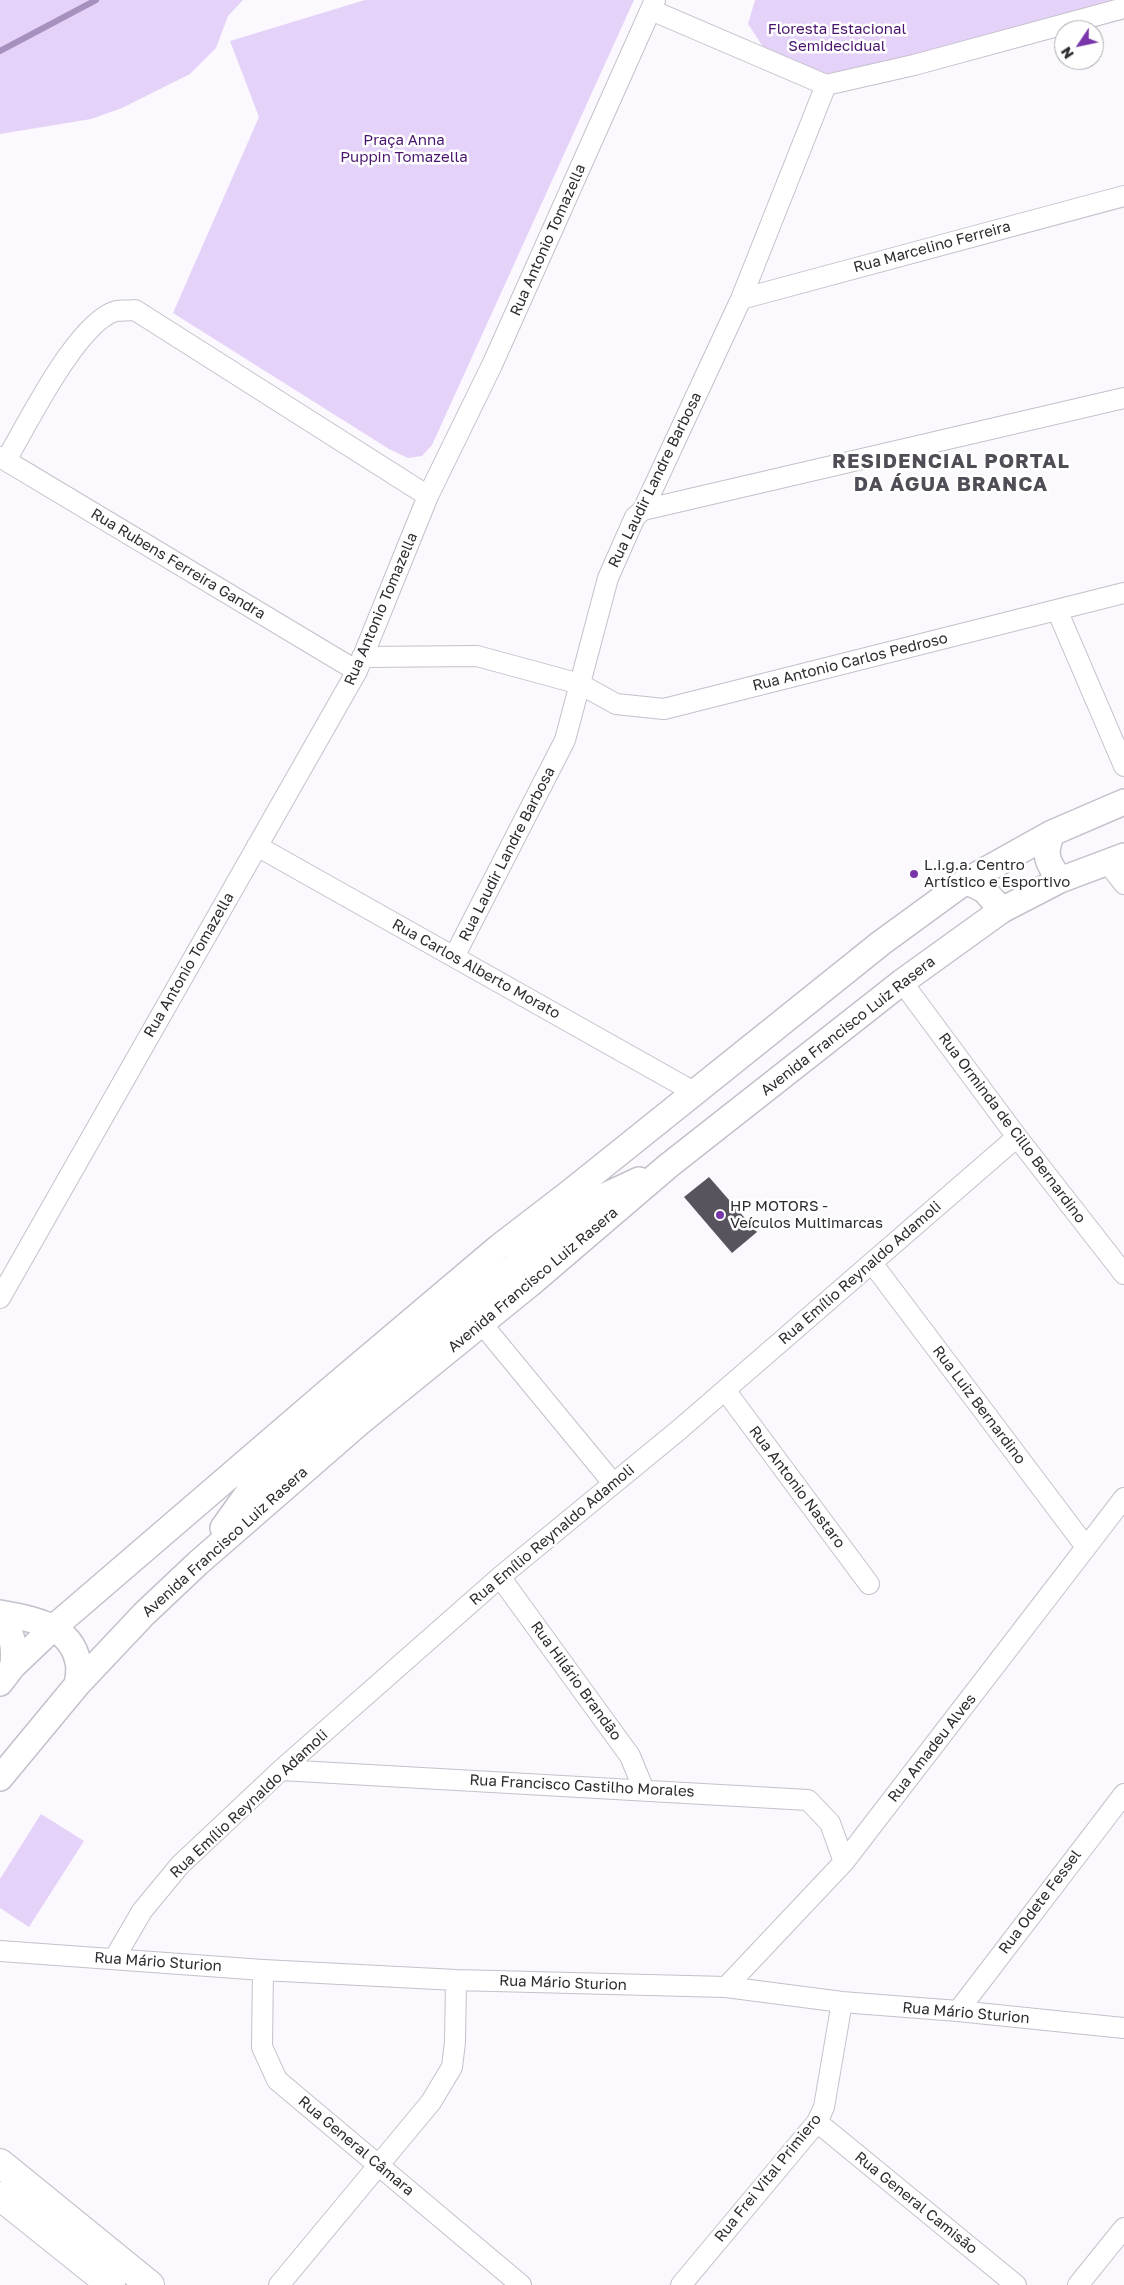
<!DOCTYPE html>
<html>
<head>
<meta charset="utf-8">
<style>
	body { margin:0 }
	#map { position:relative; width:1124px; height:2285px; overflow:hidden; background:#fbf8fe; font-family:"Golos Text",sans-serif }
	canvas { display:block }
	.north { position:absolute; left:1054px; top:20px; width:50px; height:50px; box-sizing:border-box; background:#fff; border:1px solid #ababac; border-radius:50%; rotate:236deg; font-size:14px; font-weight:700; line-height:20px; text-align:center; color:#2e2c30 }
	.north::after { content:''; display:block; margin:auto; width:18px; height:22px; background:#7936aa; clip-path:polygon(50% 0,100% 100%,50% 72%,0 100%) }
</style>
</head>
<body>
<div id="map">
<canvas width="1124" height="2285"></canvas>
<div class="north">N</div>
</div>
<script>
const ctx = document.querySelector('canvas').getContext('2d');
ctx.lineJoin = 'round';
function fillPath(path, color) {
  ctx.fillStyle = color;
  ctx.fill(path, 'evenodd');
}
function strokePath(path, color, width, dash) {
  ctx.strokeStyle = color;
  ctx.lineWidth = width;
  ctx.lineCap = dash ? 'butt' : 'round';
  ctx.setLineDash(dash || []);
  ctx.stroke(path);
}
function write(font, color, halo, rows, align = 'center') {
  ctx.font = font + ' "Golos Text",sans-serif';
  ctx.lineWidth = 5;
  ctx.setLineDash([]);
  ctx.textBaseline = 'middle';
  ctx.strokeStyle = halo;
  ctx.fillStyle = color;
  for (const [text, x, y, turn = 0] of rows) {
    ctx.save();
    ctx.translate(x, y);
    ctx.rotate((+turn || 0) * Math.PI / 180);
    ctx.textAlign = isNaN(turn) ? turn : align;
    if (halo) ctx.strokeText(text, 0, 0);
    ctx.fillText(text, 0, 0);
    ctx.restore();
  }
}
const green = new Path2D(`
	M 0,0 L 243,0 L 228,16 L 216,48 L 190,74 L 122,108 L 91,119 L 0,134 Z
	M 365,0 L 634,0 L 432,445 L 422,456 L 408,458 L 389,449 L 173,313 L 259,117 L 230,41 Z
	M 755,0 L 1124,0 L 1124,11 L 820,77 L 765,50 L 748,24 Z
	M 41,1814 L 84,1841 L 29,1927 L 0,1908 L 0,1879 Z`);
const stream = new Path2D(`
	M 0,51 L 96,0`);
const building = new Path2D(`
	M 709,1177 L 757,1232 L 732,1253 L 684,1197 Z`);
const minor = new Path2D(`
	M 651,10 L 826,85 L 914,65 L 1124,8
	M 741,299 L 1124,196
	M 0,457 L 357,671
	M 6,460 C 27,425 77,322 116,311 C 121,310 129,311 135,310 L 428,496
	M 643,510 L 1124,398
	M 1057,610 L 1124,766
	M 362,657 L 477,656 L 580,684 L 616,704 L 664,709 L 1124,593
	M 257,846 L 694,1092
	M 1107,862 L 1124,884
	M 454,957 L 565,740 L 608,578 L 635,517 L 643,510 L 741,299 L 826,85
	M 902,982 L 1017,1137 L 1124,1274
	M 872,1263 L 1086,1547
	M 0,1298 L 357,671 L 428,496 L 492,365 L 655,0
	M 482,1324 L 613,1483
	M 725,1390 L 869,1584
	M 500,1577 L 630,1756 L 644,1790
	M 281,1770 L 808,1800 L 830,1823 L 844,1862
	M 0,1951 L 263,1970 L 456,1980 L 726,1987 L 842,2002 L 958,2011 L 1124,2028
	M 114,1959 L 142,1911 L 180,1865 L 281,1770 L 500,1577 L 680,1429 L 1017,1137
	M 263,1970 L 262,2047 L 277,2080 L 521,2285
	M 726,1987 L 844,1862 L 1124,1498
	M 958,2011 L 1124,1794
	M 817,2122 L 1016,2285
	M 279,2285 L 431,2102 L 452,2067 L 455,2042 L 456,1980
	M 681,2285 L 817,2122 L 824,2107 L 842,2002
	M 1078,2285 L 1124,2228`);
const tertiary = new Path2D(`
	M 1052,833 C 1043,856 1047,861 1060,880
	M 966,881 L 984,890 L 1002,910
	M 223,1528 L 248,1493 L 345,1406 L 596,1200 L 639,1180
	M 0,1613 C 31,1618 71,1625 78,1662 C 80,1669 78,1678 77,1685
	M 0,1614 C 12,1633 15,1643 13,1666
	M 0,1683 L 13,1666 L 53,1628 L 331,1389 L 499,1247 L 568,1194 L 881,943 L 966,881 L 1052,833 L 1124,802
	M 0,1778 L 77,1685 L 144,1614 L 198,1563 L 359,1423 L 530,1284 L 668,1166 L 902,982 L 1002,910 L 1060,880 L 1124,856`);
const secondary = new Path2D(`
	M 0,2163 L 150,2285
	M 0,2196 L 111,2285`);
const markers = [
	[914,874,5,"#7936aa"],
	[720,1215,5,"#7936aa"]
];
const parkNames = [
	["Floresta Estacional",837,29],
	["Semidecidual",837,46],
	["Praça Anna",404,140],
	["Puppin Tomazella",404,157]
];
const streetNames = [
	["Rua Antonio Tomazella",548,240,-66],
	["Rua Marcelino Ferreira",932,247,-15],
	["Rua Laudir Landre Barbosa",655,480,-64],
	["Rua Rubens Ferreira Gandra",178,564,31],
	["Rua Antonio Tomazella",381,609,-67],
	["Rua Antonio Carlos Pedroso",850,662,-14],
	["Rua Laudir Landre Barbosa",507,854,-63],
	["Rua Antonio Tomazella",189,965,-60],
	["Rua Carlos Alberto Morato",476,969,29],
	["Avenida Francisco Luiz Rasera",848,1026,-38],
	["Rua Orminda de Cillo Bernardino",1012,1128,53],
	["Rua Emílio Reynaldo Adamoli",860,1273,-41],
	["Avenida Francisco Luiz Rasera",533,1280,-40],
	["Rua Luiz Bernardino",979,1405,53],
	["Rua Antonio Nastaro",797,1487,53],
	["Rua Emílio Reynaldo Adamoli",552,1535,-40],
	["Avenida Francisco Luiz Rasera",225,1542,-42],
	["Rua Hilário Brandão",576,1681,54],
	["Rua Amadeu Alves",932,1748,-52],
	["Rua Francisco Castilho Morales",582,1786,3],
	["Rua Emílio Reynaldo Adamoli",249,1804,-43],
	["Rua Odete Fessel",1040,1902,-53],
	["Rua Mário Sturion",158,1962,4],
	["Rua Mário Sturion",563,1983,2],
	["Rua Mário Sturion",966,2013,5],
	["Rua General Câmara",356,2146,40],
	["Rua Frei Vital Primiero",768,2178,-51],
	["Rua General Camisão",916,2203,39]
];
const poiNames = [
	["L.i.g.a. Centro",924,865],
	["Artístico e Esportivo",924,882],
	["HP MOTORS -",730,1206],
	["Veículos Multimarcas",730,1223]
];
const districtNames = [
	["RESIDENCIAL PORTAL",951,462],
	["DA ÁGUA BRANCA",951,485]
];
fillPath(green, '#e5d2f9');
strokePath(stream, '#a690bd', 6);
fillPath(building, '#58535d');
strokePath(minor, '#c5c0cb', 22);
strokePath(tertiary, '#c5c0cb', 28);
strokePath(secondary, '#c5c0cb', 30);
strokePath(minor, '#fff', 20);
strokePath(tertiary, '#fff', 25);
strokePath(secondary, '#fff', 28);
for (const [x, y, r, color] of markers) {
  const dot = new Path2D();
  dot.arc(x, y, r, 0, 2 * Math.PI);
  ctx.fillStyle = color;
  ctx.fill(dot);
  strokePath(dot, '#fff', 2);
}
write('15px', '#4a156e', '#fff', parkNames);
write('15px', '#2e2c30', '#fff', streetNames);
write('15px', '#2e2c30', '#fff', poiNames, 'left');
ctx.letterSpacing = '1px';
write('bold 20px', '#514d56', '#fff', districtNames);
ctx.letterSpacing = '0px';
</script>
</body>
</html>
